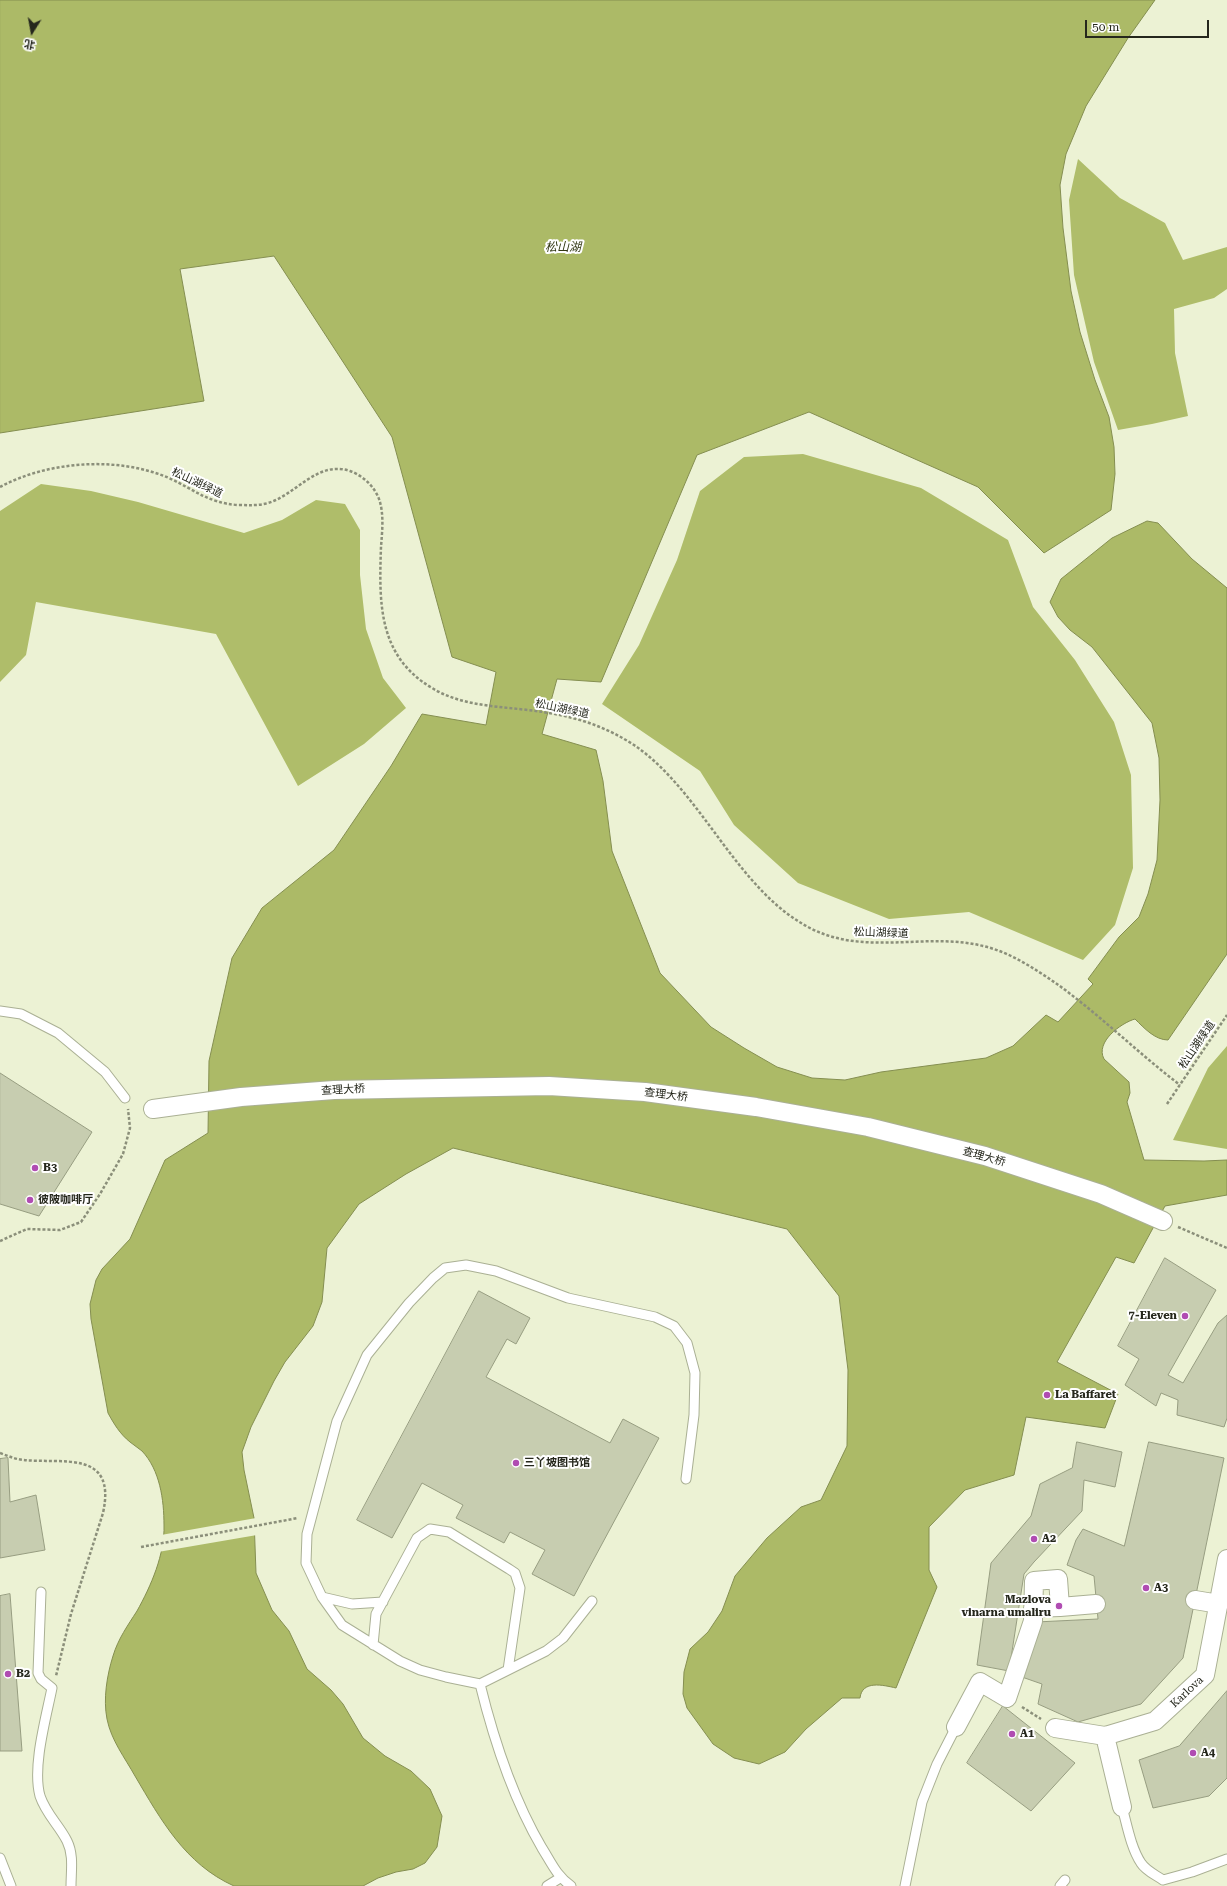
<!DOCTYPE html>
<html>
<head>
<meta charset="utf-8">
<style>
	body { margin:0 }
	#map { position:relative; width:1227px; height:1886px; overflow:hidden; background:#ecf2d4; font-family:"Roboto Serif","Noto Sans SC",serif }
	canvas { display:block }
	.north { position:absolute; left:12px; top:12px; width:40px; height:40px; -webkit-text-stroke:3px #fff; paint-order:stroke; rotate:191deg; font-size:11px; font-weight:700; line-height:16px; text-align:center; color:#25271c }
	.north::after { content:''; display:block; margin:auto; width:14px; height:18px; background:#25271c; clip-path:polygon(50% 0,100% 100%,50% 72%,0 100%) }
	.scale { position:absolute; left:1085px; top:20px; width:124px; height:18px; box-sizing:border-box; border:2px solid #25271c; border-top:0; padding-left:5px; font-size:12px; line-height:14px; white-space:nowrap; color:#25271c; -webkit-text-stroke:3px #fff; paint-order:stroke }
</style>
</head>
<body>
<div id="map">
<canvas width="1227" height="1886"></canvas>
<div class="north">北</div>
<div class="scale">50 m</div>
</div>
<script>
const ctx = document.querySelector('canvas').getContext('2d');
ctx.lineJoin = 'round';
function fillPath(path, color) {
  ctx.fillStyle = color;
  ctx.fill(path, 'evenodd');
}
function strokePath(path, color, width, dash) {
  ctx.strokeStyle = color;
  ctx.lineWidth = width;
  ctx.lineCap = dash ? 'butt' : 'round';
  ctx.setLineDash(dash || []);
  ctx.stroke(path);
}
function write(font, color, halo, rows, align = 'center') {
  ctx.font = font + ' "Roboto Serif","Noto Sans SC",serif';
  ctx.lineWidth = 4;
  ctx.setLineDash([]);
  ctx.textBaseline = 'middle';
  ctx.strokeStyle = halo;
  ctx.fillStyle = color;
  for (const [text, x, y, turn = 0] of rows) {
    ctx.save();
    ctx.translate(x, y);
    ctx.rotate((+turn || 0) * Math.PI / 180);
    ctx.textAlign = isNaN(turn) ? turn : align;
    if (halo) ctx.strokeText(text, 0, 0);
    ctx.fillText(text, 0, 0);
    ctx.restore();
  }
}
const forest = new Path2D(`
	M 1078,159 L 1120,198 L 1165,223 L 1183,260 L 1227,247 L 1227,289 L 1214,298 L 1174,309 L 1175,353 L 1188,416 L 1152,424 L 1118,430 L 1094,362 L 1074,275 L 1069,200 Z
	M 803,454 L 921,488 L 1008,540 L 1033,607 L 1075,660 L 1114,722 L 1131,775 L 1133,868 L 1115,925 L 1083,960 L 969,912 L 889,919 L 798,883 L 734,825 L 700,771 L 602,704 L 639,645 L 677,560 L 700,491 L 744,457 Z
	M 41,484 L 91,491 L 138,502 L 244,533 L 282,520 L 316,500 L 345,504 L 360,530 L 360,575 L 366,629 L 383,678 L 406,708 L 364,744 L 298,786 L 216,634 L 36,602 L 26,655 L 0,682 L 0,511 Z
	M 1227,1046 L 1227,1149 L 1173,1140 L 1208,1068 Z`);
const water = new Path2D(`
	M 0,0 L 1155,0 L 1128,38 L 1086,106 L 1066,154 L 1060,185 L 1063,228 L 1071,291 L 1080,332 L 1095,380 L 1109,417 L 1114,447 L 1115,474 L 1111,510 L 1044,553 L 978,487 L 809,412 L 697,455 L 601,682 L 557,679 L 542,734 L 596,750 L 603,781 L 612,851 L 660,973 L 711,1027 L 744,1048 L 777,1067 L 812,1078 L 845,1080 L 881,1072 L 986,1058 L 1013,1046 L 1046,1015 L 1058,1022 L 1093,984 L 1088,979 L 1119,937 L 1139,917 L 1148,894 L 1157,860 L 1160,800 L 1159,758 L 1152,723 L 1092,647 L 1070,630 L 1058,617 L 1050,602 L 1061,579 L 1112,538 L 1147,521 L 1158,523 L 1192,559 L 1227,588 L 1227,954 L 1168,1040 C 1155,1040 1144,1028 1135,1019 C 1121,1023 1095,1042 1104,1059 L 1129,1082 L 1130,1093 L 1127,1102 L 1144,1160 L 1204,1161 L 1227,1160 L 1227,1195 L 1165,1206 L 1134,1263 L 1116,1257 L 1057,1362 L 1118,1394 L 1105,1428 L 1026,1417 L 1014,1475 L 965,1490 L 929,1527 L 929,1570 L 937,1587 L 896,1688 C 883,1685 862,1680 860,1698 L 842,1698 L 806,1729 L 785,1752 L 759,1764 L 734,1758 L 713,1744 L 687,1708 L 683,1694 L 684,1672 L 690,1649 L 708,1632 L 722,1611 L 735,1576 L 767,1538 L 801,1507 L 821,1500 L 847,1446 L 848,1370 L 839,1296 L 787,1229 L 453,1148 L 406,1174 L 359,1204 L 327,1248 L 322,1302 L 313,1326 L 285,1362 L 274,1381 L 251,1427 L 242,1452 L 244,1470 L 254,1518 L 256,1573 L 272,1610 L 289,1631 L 307,1669 L 331,1690 L 343,1704 L 363,1738 L 385,1756 L 411,1771 L 430,1789 L 442,1816 L 437,1847 L 425,1863 L 413,1869 L 396,1872 L 378,1878 L 363,1886 L 234,1886 C 185,1864 161,1820 135,1776 C 125,1758 111,1740 107,1719 C 103,1699 107,1675 113,1656 C 118,1639 128,1625 137,1611 C 151,1586 165,1554 164,1525 C 164,1500 160,1470 142,1451 C 138,1448 134,1445 130,1442 C 120,1434 114,1424 108,1413 L 91,1319 L 90,1304 L 96,1280 L 102,1269 L 130,1239 L 165,1160 L 208,1133 L 209,1061 L 232,958 L 262,908 L 334,850 L 391,766 L 422,714 L 486,725 L 496,672 L 452,657 L 392,437 L 274,256 L 180,269 L 204,401 L 0,433 Z`);
const pier = new Path2D(`
	M 256,1518 L 257,1535 L 158,1552 L 161,1535 Z`);
const building = new Path2D(`
	M 0,1073 L 92,1132 L 39,1216 L 0,1204 Z
	M 1165,1258 L 1216,1290 L 1168,1375 L 1183,1383 L 1218,1323 L 1227,1315 L 1227,1418 L 1224,1427 L 1177,1415 L 1178,1400 L 1161,1393 L 1156,1406 L 1125,1385 L 1139,1359 L 1118,1346 Z
	M 479,1291 L 530,1318 L 516,1344 L 507,1339 L 486,1377 L 610,1443 L 623,1419 L 659,1438 L 574,1596 L 532,1574 L 545,1550 L 510,1532 L 504,1543 L 456,1518 L 463,1505 L 422,1483 L 392,1538 L 357,1520 Z
	M 1077,1442 L 1122,1452 L 1115,1487 L 1084,1480 L 1082,1511 L 1034,1562 L 1024,1574 L 1009,1671 L 977,1665 L 991,1563 L 1031,1516 L 1040,1484 L 1072,1468 Z
	M 1149,1442 L 1224,1458 L 1183,1658 L 1141,1704 L 1078,1722 L 1038,1704 L 1042,1684 L 1019,1676 L 1036,1622 L 1098,1619 L 1094,1576 L 1067,1565 L 1076,1540 L 1083,1529 L 1124,1546 Z
	M 8,1458 L 10,1502 L 36,1495 L 45,1550 L 0,1558 L 0,1459 Z
	M 10,1594 L 22,1751 L 0,1751 L 0,1596 Z
	M 1227,1691 L 1227,1778 L 1209,1796 L 1153,1808 L 1139,1760 L 1179,1746 Z
	M 1003,1706 L 1075,1763 L 1031,1811 L 967,1763 Z`);
const path = new Path2D(`
	M 0,487 C 48,461 118,456 169,478 C 195,490 208,503 238,505 C 249,505 258,506 268,503 C 296,495 317,460 350,471 C 364,476 376,488 380,502 C 384,517 382,533 381,547 C 379,603 378,656 432,688 C 466,709 511,706 549,713 C 580,718 608,728 634,745 C 703,792 737,892 812,929 C 866,956 927,932 983,946 C 1010,952 1035,969 1057,984 C 1100,1015 1138,1053 1180,1085
	M 1167,1104 L 1227,1015
	M 1178,1227 L 1227,1248
	M 0,1241 L 27,1229 L 60,1230 L 81,1222 L 100,1194 L 123,1154 L 130,1128 L 128,1109
	M 0,1453 C 8,1456 15,1459 23,1460 C 62,1464 117,1449 103,1513 L 71,1614 L 56,1676
	M 141,1547 L 298,1518
	M 1022,1707 L 1041,1719`);
const lane = new Path2D(`
	M 0,1011 L 21,1014 L 58,1033 L 105,1072 L 125,1098
	M 41,1592 L 38,1673 L 41,1679 L 52,1688 C 46,1718 32,1767 40,1796 C 46,1814 59,1825 67,1841 C 74,1855 71,1871 71,1886
	M 322,1597 L 352,1604 L 383,1602
	M 373,1645 L 376,1614 L 417,1538 L 430,1529 L 449,1532 L 509,1569 L 515,1573 L 520,1588 L 508,1670
	M 480,1684 L 446,1677 L 420,1670 L 400,1661 L 342,1625 L 322,1597 L 306,1563 L 307,1534 L 337,1421 L 367,1355 L 409,1303 L 433,1278 L 445,1268 L 466,1265 L 496,1271 L 568,1298 L 655,1317 L 674,1326 L 687,1343 L 695,1373 L 694,1415 L 686,1479
	M 1122,1807 C 1127,1825 1131,1848 1141,1863 C 1146,1871 1156,1875 1163,1880 L 1192,1872 L 1227,1859
	M 0,1858 L 11,1886
	M 547,1886 L 560,1878
	M 571,1886 C 556,1875 552,1864 542,1848 C 512,1797 494,1741 480,1684 L 546,1651 L 563,1638 L 592,1601
	M 905,1886 L 922,1802 L 937,1764 L 956,1727
	M 1060,1886 L 1065,1880`);
const street = new Path2D(`
	M 153,1109 L 241,1097 L 334,1090 L 549,1086 L 645,1092 L 756,1107 L 868,1127 L 985,1156 L 1101,1194 L 1163,1221
	M 1195,1600 L 1219,1604
	M 1060,1607 L 1096,1604
	M 956,1727 L 980,1682 L 1007,1698 L 1033,1621 L 1034,1581 L 1058,1579 L 1060,1607 L 1033,1608
	M 1055,1728 L 1105,1736 L 1155,1721 L 1205,1675 L 1227,1559
	M 1105,1736 L 1122,1807`);
const markers = [
	[35,1168,4,"#b04cb2"],
	[30,1200,4,"#b04cb2"],
	[1185,1316,4,"#b04cb2"],
	[1047,1395,4,"#b04cb2"],
	[516,1463,4,"#b04cb2"],
	[1034,1539,4,"#b04cb2"],
	[1146,1588,4,"#b04cb2"],
	[1059,1606,4,"#b04cb2"],
	[8,1674,4,"#b04cb2"],
	[1012,1734,4,"#b04cb2"],
	[1193,1753,4,"#b04cb2"]
];
const streetNames = [
	["松山湖绿道",197,483,25],
	["松山湖绿道",562,709,12],
	["松山湖绿道",881,933,2],
	["松山湖绿道",1197,1045,-56],
	["查理大桥",343,1090,-3],
	["查理大桥",666,1095,7],
	["查理大桥",984,1157,16],
	["Karlova",1187,1692,-43]
];
const poiNames = [
	["B3",43,1168],
	["彼陂咖啡厅",38,1200],
	["7-Eleven",1177,1316,"right"],
	["La Baffaret",1055,1395],
	["三丫坡图书馆",524,1463],
	["A2",1042,1539],
	["A3",1154,1588],
	["Mazlova",1051,1600,"right"],
	["vinarna umaliru",1051,1613,"right"],
	["B2",16,1674],
	["A1",1020,1734],
	["A4",1201,1753]
];
const waterNames = [
	["松山湖",563,247]
];
fillPath(forest, '#afbd6a');
fillPath(water, '#acba67');
strokePath(water, '#848e50', 1);
fillPath(pier, '#ecf2d4');
fillPath(building, '#c7cdb0');
strokePath(building, '#979d81', 1);
strokePath(lane, '#aab094', 11);
strokePath(street, '#aab094', 20);
strokePath(path, '#8b8f7a', 2.5, [3, 2]);
strokePath(lane, '#fff', 9);
strokePath(street, '#fff', 18);
for (const [x, y, r, color] of markers) {
  const dot = new Path2D();
  dot.arc(x, y, r, 0, 2 * Math.PI);
  ctx.fillStyle = color;
  ctx.fill(dot);
  strokePath(dot, '#fff', 1.5);
}
write('11px', '#25271c', '#fff', streetNames);
write('bold 11px', '#25271c', '#fff', poiNames, 'left');
write('italic 12px', '#313713', '#fff', waterNames);
</script>
</body>
</html>
